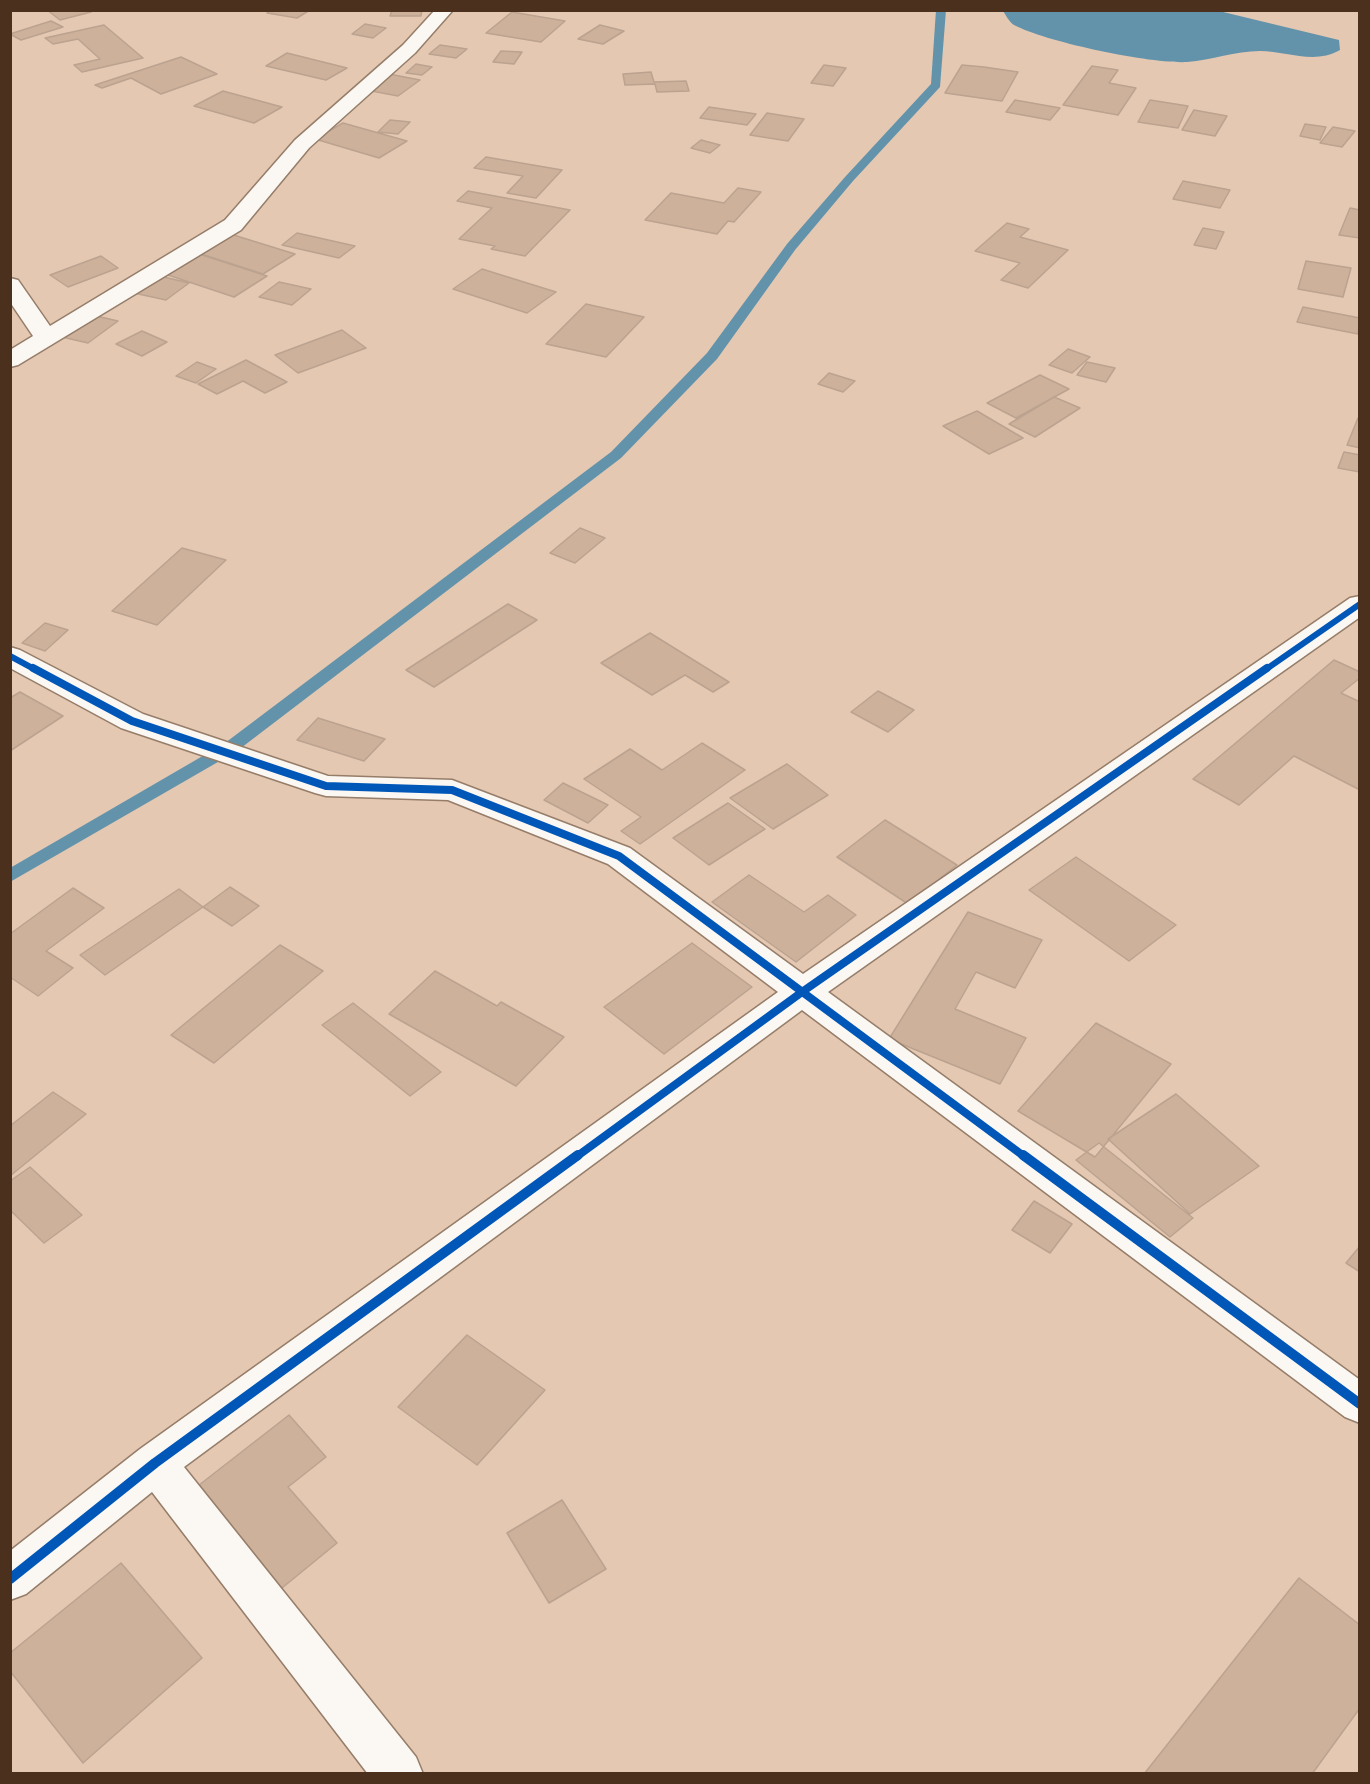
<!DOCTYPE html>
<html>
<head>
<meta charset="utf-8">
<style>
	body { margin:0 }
	#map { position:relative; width:1370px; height:1784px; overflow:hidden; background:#e4c8b2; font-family:"Space Grotesk",sans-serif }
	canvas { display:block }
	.frame { position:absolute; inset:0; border:12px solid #4b311d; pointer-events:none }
</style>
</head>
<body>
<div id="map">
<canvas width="1370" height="1784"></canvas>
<div class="frame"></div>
</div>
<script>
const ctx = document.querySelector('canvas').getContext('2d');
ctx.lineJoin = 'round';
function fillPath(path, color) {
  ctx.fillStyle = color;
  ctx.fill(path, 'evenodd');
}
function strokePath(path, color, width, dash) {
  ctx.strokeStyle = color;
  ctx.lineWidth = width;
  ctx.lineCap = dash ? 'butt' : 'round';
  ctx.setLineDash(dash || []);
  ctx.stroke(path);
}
const water = new Path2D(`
	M 1003,11 L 1219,11 L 1339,40 L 1340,50 C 1314,65 1287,51 1260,51 C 1235,51 1212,60 1187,62 C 1151,64 1046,42 1014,25 C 1009,22 1006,15 1003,11 Z`);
const stream = new Path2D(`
	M 936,10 L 946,10 L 940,87 L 853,181 L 795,250 L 717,359 L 621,458 L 237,751 L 10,882 L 10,868 L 225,743 L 611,452 L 707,353 L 787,244 L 845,177 L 931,84 Z`);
const building = new Path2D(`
	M 47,10 L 88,10 L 91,12 L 60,20 Z
	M 271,10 L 310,10 L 297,18 L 267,13 Z
	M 392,10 L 422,10 L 421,16 L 390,16 Z
	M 512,12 L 565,21 L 541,42 L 486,33 Z
	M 51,21 L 63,27 L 21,40 L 10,34 Z
	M 365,24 L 386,28 L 373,38 L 352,34 Z
	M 104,25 L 143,58 L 82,72 L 74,65 L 100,59 L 78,39 L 53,44 L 45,38 Z
	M 600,25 L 624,31 L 603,44 L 578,39 Z
	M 440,45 L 467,49 L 456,58 L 429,54 Z
	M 501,51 L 522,52 L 514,64 L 493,62 Z
	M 287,53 L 347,68 L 326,80 L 266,66 Z
	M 181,57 L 217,74 L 161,94 L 131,78 L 102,88 L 95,85 Z
	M 416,64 L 432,67 L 422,75 L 406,73 Z
	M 824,65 L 846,68 L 833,86 L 811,83 Z
	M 962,65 L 984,67 L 1018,72 L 1002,101 L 945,93 Z
	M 1092,66 L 1118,70 L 1109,83 L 1136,88 L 1118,115 L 1063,105 Z
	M 651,72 L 654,82 L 686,81 L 689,91 L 657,92 L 655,84 L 625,85 L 623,74 Z
	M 384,73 L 420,80 L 398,96 L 361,89 Z
	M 223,91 L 282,107 L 254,123 L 194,106 Z
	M 1015,100 L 1060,108 L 1050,120 L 1006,112 Z
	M 1150,100 L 1188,106 L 1178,128 L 1138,122 Z
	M 709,107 L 756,114 L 747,125 L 700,118 Z
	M 1194,110 L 1227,116 L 1215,136 L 1182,130 Z
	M 767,113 L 804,119 L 788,141 L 750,135 Z
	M 390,120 L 410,122 L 398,134 L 378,132 Z
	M 343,123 L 407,141 L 379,158 L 315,139 Z
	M 1305,124 L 1326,127 L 1320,140 L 1300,136 Z
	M 1333,127 L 1355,131 L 1342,147 L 1320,143 Z
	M 701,140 L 720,145 L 710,153 L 691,148 Z
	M 486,157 L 562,170 L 536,198 L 507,193 L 523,176 L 474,168 Z
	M 1183,181 L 1230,190 L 1220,208 L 1173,199 Z
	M 738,188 L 761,192 L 734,222 L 728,221 L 717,234 L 645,220 L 671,193 L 724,203 Z
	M 468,191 L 570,210 L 525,256 L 491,249 L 495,246 L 459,239 L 492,208 L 457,201 Z
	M 1350,208 L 1360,210 L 1360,238 L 1339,235 Z
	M 1007,223 L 1029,229 L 1020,237 L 1068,250 L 1028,288 L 1001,280 L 1020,263 L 975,251 Z
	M 1203,228 L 1224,232 L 1216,249 L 1194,245 Z
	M 227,233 L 295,254 L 263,274 L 195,252 Z
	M 297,233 L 355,246 L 339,258 L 282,245 Z
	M 199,254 L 267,276 L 234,297 L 165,274 Z
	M 101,256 L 118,268 L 68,287 L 50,275 Z
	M 1306,261 L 1351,268 L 1343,297 L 1298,289 Z
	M 482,269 L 556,292 L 527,313 L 453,289 Z
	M 143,272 L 189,283 L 166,300 L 120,290 Z
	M 279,282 L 311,289 L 292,305 L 259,297 Z
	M 586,304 L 644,317 L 606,357 L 546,344 Z
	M 1303,307 L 1360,318 L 1358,334 L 1297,322 Z
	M 79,312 L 118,321 L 88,343 L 49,334 Z
	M 342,330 L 366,348 L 298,373 L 275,355 Z
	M 142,331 L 167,342 L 142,356 L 116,344 Z
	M 1068,349 L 1090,357 L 1072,373 L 1049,365 Z
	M 246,360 L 287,382 L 265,393 L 243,381 L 217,394 L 198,384 Z
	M 197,362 L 216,369 L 196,383 L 176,376 Z
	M 1087,362 L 1115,368 L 1106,382 L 1077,375 Z
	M 829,373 L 855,381 L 843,392 L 818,384 Z
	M 1040,375 L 1069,389 L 1016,418 L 987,403 Z
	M 1054,397 L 1080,408 L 1035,437 L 1009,424 Z
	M 977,411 L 1023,438 L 989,454 L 943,426 Z
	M 1358,418 L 1360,418 L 1360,448 L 1347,445 Z
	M 1344,452 L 1360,455 L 1360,472 L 1338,468 Z
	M 580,528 L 605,538 L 575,563 L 550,553 Z
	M 182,548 L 226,560 L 157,625 L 112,611 Z
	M 508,604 L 537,620 L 434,687 L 406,670 Z
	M 45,623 L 68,630 L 45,651 L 22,643 Z
	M 650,633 L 729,682 L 713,692 L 685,675 L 652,695 L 601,663 Z
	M 1334,660 L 1360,672 L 1360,678 L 1341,693 L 1360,702 L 1360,790 L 1294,756 L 1239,805 L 1193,779 Z
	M 878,691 L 914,710 L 888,732 L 851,712 Z
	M 20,692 L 63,716 L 10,751 L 10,698 Z
	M 318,718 L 385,739 L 364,761 L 297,740 Z
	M 702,743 L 745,770 L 640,844 L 621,831 L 641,817 L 584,779 L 630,749 L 662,770 Z
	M 787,764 L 828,795 L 773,829 L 730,798 Z
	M 563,783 L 608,805 L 588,823 L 544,800 Z
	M 728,803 L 765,829 L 709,865 L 673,838 Z
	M 885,820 L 957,865 L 908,904 L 837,857 Z
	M 1076,857 L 1176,925 L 1129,961 L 1029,890 Z
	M 749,875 L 804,912 L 828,895 L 856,915 L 796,962 L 712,902 Z
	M 230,887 L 259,906 L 232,926 L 203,907 Z
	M 73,888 L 104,908 L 46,951 L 73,968 L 38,996 L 10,977 L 10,934 Z
	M 179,889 L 203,907 L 105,975 L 80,955 Z
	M 968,912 L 1042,940 L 1015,988 L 976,972 L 955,1009 L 1026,1038 L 1000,1084 L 889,1039 Z
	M 692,943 L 752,987 L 664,1054 L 604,1007 Z
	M 280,945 L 323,971 L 214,1063 L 171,1035 Z
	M 435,971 L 497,1006 L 501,1002 L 564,1037 L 516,1086 L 389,1014 Z
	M 353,1003 L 441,1072 L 410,1096 L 322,1025 Z
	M 1096,1023 L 1171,1064 L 1095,1157 L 1018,1111 Z
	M 53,1092 L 86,1114 L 10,1176 L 10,1126 Z
	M 1176,1094 L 1259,1166 L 1190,1214 L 1108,1139 Z
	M 1099,1143 L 1193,1218 L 1170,1237 L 1076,1160 Z
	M 30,1167 L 82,1215 L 44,1243 L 10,1210 L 10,1181 Z
	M 1034,1201 L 1072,1224 L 1050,1253 L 1012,1230 Z
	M 1360,1246 L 1360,1272 L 1346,1263 Z
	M 467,1335 L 545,1390 L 477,1465 L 398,1407 Z
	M 289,1415 L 326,1457 L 288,1487 L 337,1543 L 260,1606 L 176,1503 Z
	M 562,1500 L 606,1569 L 549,1603 L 507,1533 Z
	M 121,1563 L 202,1658 L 83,1763 L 10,1671 L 10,1653 Z
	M 1299,1578 L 1360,1625 L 1360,1708 L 1312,1774 L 1144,1774 Z`);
const minor = new Path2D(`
	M 435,10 L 453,10 L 415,53 L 309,148 L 241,230 L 18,365 L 10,367 L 10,350 L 33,336 L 10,302 L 10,278 L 18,280 L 50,326 L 225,220 L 295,140 L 403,45 Z
	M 1360,596 L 1360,617 L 828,992 L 1360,1380 L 1360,1423 L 1345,1417 L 802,1010 L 184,1467 L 416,1757 L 423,1774 L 368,1774 L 152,1492 L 26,1594 L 10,1600 L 10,1551 L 140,1449 L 778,992 L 608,864 L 448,800 L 326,796 L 315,793 L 121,728 L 10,668 L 10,647 L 20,650 L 143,714 L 328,776 L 452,780 L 630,848 L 803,974 L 1350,598 Z`);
const cyclewayFar2 = new Path2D(`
	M 10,656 L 36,670
	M 1265,670 L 1360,604`);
const cyclewayFar1 = new Path2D(`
	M 33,668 L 132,721 L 326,786 L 452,790 L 619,856 L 1025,1157
	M 576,1157 L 802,992 L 1267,668`);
const cycleway = new Path2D(`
	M 1023,1155 L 1360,1404
	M 10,1579 L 155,1463 L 578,1155`);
fillPath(water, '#6393ab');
fillPath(stream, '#6393ab');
fillPath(building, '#ceb19b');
strokePath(building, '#bba390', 1.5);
strokePath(minor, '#957d69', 3);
fillPath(minor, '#fbf7f3');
strokePath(cyclewayFar2, '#0057b8', 6);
strokePath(cyclewayFar1, '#0057b8', 8);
strokePath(cycleway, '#0057b8', 10);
</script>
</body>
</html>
